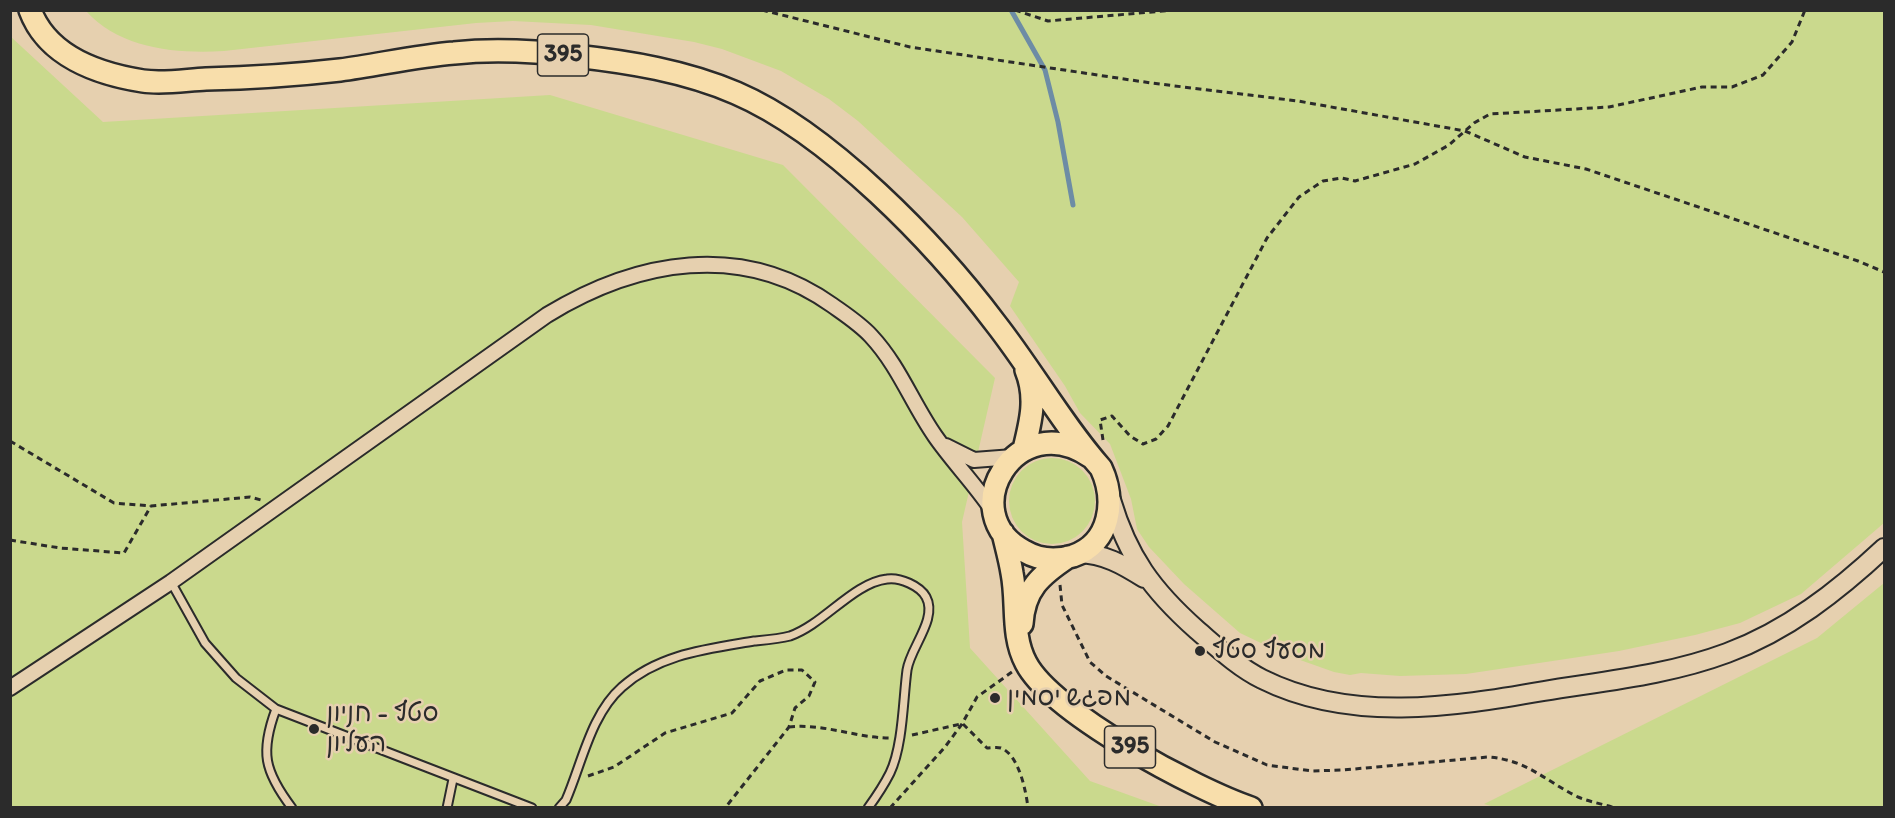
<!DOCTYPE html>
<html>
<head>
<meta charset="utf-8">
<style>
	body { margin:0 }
	#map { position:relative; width:1895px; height:818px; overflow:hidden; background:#e6d0af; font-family:Itim,sans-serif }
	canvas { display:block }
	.frame { position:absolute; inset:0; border:12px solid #2b2b2b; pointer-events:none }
</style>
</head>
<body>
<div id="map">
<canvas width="1895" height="818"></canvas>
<div class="frame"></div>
</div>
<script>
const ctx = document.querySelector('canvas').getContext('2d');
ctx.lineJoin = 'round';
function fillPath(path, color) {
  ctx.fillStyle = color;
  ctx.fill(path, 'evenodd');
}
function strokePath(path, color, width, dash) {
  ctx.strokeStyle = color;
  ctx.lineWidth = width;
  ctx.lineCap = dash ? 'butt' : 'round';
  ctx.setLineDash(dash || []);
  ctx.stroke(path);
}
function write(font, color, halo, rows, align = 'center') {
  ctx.font = font + ' Itim,"Playpen Sans Hebrew",sans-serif';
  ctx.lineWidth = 5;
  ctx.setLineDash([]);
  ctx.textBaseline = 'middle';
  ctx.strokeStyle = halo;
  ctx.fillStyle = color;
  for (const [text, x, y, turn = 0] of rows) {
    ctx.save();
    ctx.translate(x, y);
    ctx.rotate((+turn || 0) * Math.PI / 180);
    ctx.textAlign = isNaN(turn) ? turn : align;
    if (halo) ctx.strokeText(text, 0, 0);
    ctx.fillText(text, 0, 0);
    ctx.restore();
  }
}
const green = new Path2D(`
	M 1048,10 L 1884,11 L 1884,523 L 1801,594 L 1740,623 L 1695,635 L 1619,651 L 1466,674 L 1400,676 L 1361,673 L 1350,675 L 1334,672 L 1286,655 L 1240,633 L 1184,584 L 1149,547 L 1137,529 L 1131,499 L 1110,444 L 1080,413 L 1065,386 L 1010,306 L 1019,282 L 962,217 L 858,121 L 829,99 L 781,71 L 722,49 L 694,42 L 591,25 L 513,21 L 476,23 L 224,51 C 177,54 120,49 86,11 Z
	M 10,36 L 103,122 L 550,95 L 783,165 L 995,378 L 962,522 L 970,648 L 1090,781 L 1162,807 L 11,807 Z
	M1009 501a43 43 0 1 1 86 0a43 43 0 1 1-86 0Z
	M 1884,583 L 1884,807 L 1498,808 L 1484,804 L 1817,638 Z`);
const stream = new Path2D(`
	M 1011,10 L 1045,70 L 1058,122 L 1073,205`);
const path = new Path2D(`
	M 762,10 L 910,47 L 1151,83 L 1298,101 L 1465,131 L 1525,157 L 1586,169 L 1858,261 L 1884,272
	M 1015,10 L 1048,21 L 1174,10
	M 1103,440 L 1100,420 L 1112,416 L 1130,436 L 1143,444 L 1156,439 L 1168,426 L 1267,238 L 1299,197 L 1323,181 L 1342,178 L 1355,181 L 1415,164 L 1449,145 L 1474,123 L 1490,114 L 1609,107 L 1702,87 L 1732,87 L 1763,75 L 1792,42 L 1805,10
	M 10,441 L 114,503 L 151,506 L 250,497 L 261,500
	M 10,540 L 60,548 L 124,553 L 151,506
	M 1060,585 L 1062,605 L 1090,662 L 1106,676 L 1215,742 L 1267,765 L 1312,771 L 1343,770 L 1488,757 C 1528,760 1545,781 1578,797 C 1590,802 1603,804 1615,808
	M 963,724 L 987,748 C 990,748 997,747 1001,748 C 1019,755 1026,791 1028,808
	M 789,727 C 823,723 856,738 890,738
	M 912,735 L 961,724
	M 588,776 L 614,767 L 665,733 L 732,713 L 760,681 L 786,670 L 802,670 L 815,682 L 809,696 L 795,708 L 789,727 L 725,808
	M 890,808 L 945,747 L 962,724 L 977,697 L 1012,672`);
const service = new Path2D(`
	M 171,582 L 205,643 L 236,678 L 276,709 L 532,808
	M 276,709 C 260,752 264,771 292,808
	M 447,808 L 453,779
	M 559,808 L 566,800 C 582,763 591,714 622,687 C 659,654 707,649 754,641 C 765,640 779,639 790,636 C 824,624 853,583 887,579 C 900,577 920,586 926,597 C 938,619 910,648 907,670 C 903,700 903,746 890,773 C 884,785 876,797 868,808`);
const minor = new Path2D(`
	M 946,446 L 974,460 L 1013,457
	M 10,688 L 171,582 L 547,315 C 637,260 742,241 832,305 C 846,315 860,324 871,336 C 899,366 912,403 935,436 C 953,462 975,484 993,511`);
const secondary = new Path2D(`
	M 1111,500 C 1128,557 1152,590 1197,630 C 1218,648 1238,667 1262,679 C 1350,723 1452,707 1544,691 C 1605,681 1668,675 1727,653 C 1787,631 1838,591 1884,548
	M 1079,553 C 1104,554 1122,564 1144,578`);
const primary = new Path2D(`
	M 30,10 C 47,56 98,74 143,81 C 163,84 186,80 206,79 C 251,78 296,75 340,70 C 378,65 416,56 454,53 C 493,49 535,51 575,56 C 629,62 685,71 736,93 C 829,133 935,243 996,324 C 1032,370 1063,425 1101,468 C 1116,500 1111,543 1073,556 C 1056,561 1039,560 1024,551 C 953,514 1016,405 1091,457
	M 1024,449 C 1031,421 1037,397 1026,370
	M 1003,533 C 1006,546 1010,560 1012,573 C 1018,603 1011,635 1026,663 C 1052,713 1197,790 1251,808
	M 1022,624 C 1024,589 1041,575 1068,557`);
const markers = [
	[1200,651,6,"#2b2b2b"],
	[995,698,6,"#2b2b2b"],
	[314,729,6,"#2b2b2b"]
];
const shields = [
	[563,55,51],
	[1130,747,51]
];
const shieldNames = [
	["395",563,55],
	["395",1130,747]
];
const poiNames = [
	["מסעף סטף",1212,651],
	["מפגש יסמין",1007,698],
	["סטף - חניון",326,714],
	["העליון",326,744]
];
fillPath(green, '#cad98d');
strokePath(stream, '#6d8ca5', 5);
strokePath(service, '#2b2b2b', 11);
strokePath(minor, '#2b2b2b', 18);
strokePath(secondary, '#2b2b2b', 22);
strokePath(primary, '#2b2b2b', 26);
strokePath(path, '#2b2b2b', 3, [6, 4.5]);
strokePath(service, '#e6d0af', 7);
strokePath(minor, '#e6d0af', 14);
strokePath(secondary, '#e6d0af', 18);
strokePath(primary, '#f8deab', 21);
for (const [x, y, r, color] of markers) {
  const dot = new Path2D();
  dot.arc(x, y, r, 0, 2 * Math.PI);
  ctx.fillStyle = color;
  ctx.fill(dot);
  strokePath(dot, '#e6d0af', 2);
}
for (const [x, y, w] of shields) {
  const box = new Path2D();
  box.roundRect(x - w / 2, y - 21, w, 42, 4.5);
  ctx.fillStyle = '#e6d0af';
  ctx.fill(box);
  strokePath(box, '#2b2b2b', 1.5);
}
write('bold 24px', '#2b2b2b', null, shieldNames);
write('26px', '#2b2b2b', '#e6d0af', poiNames, 'left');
</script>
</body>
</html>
